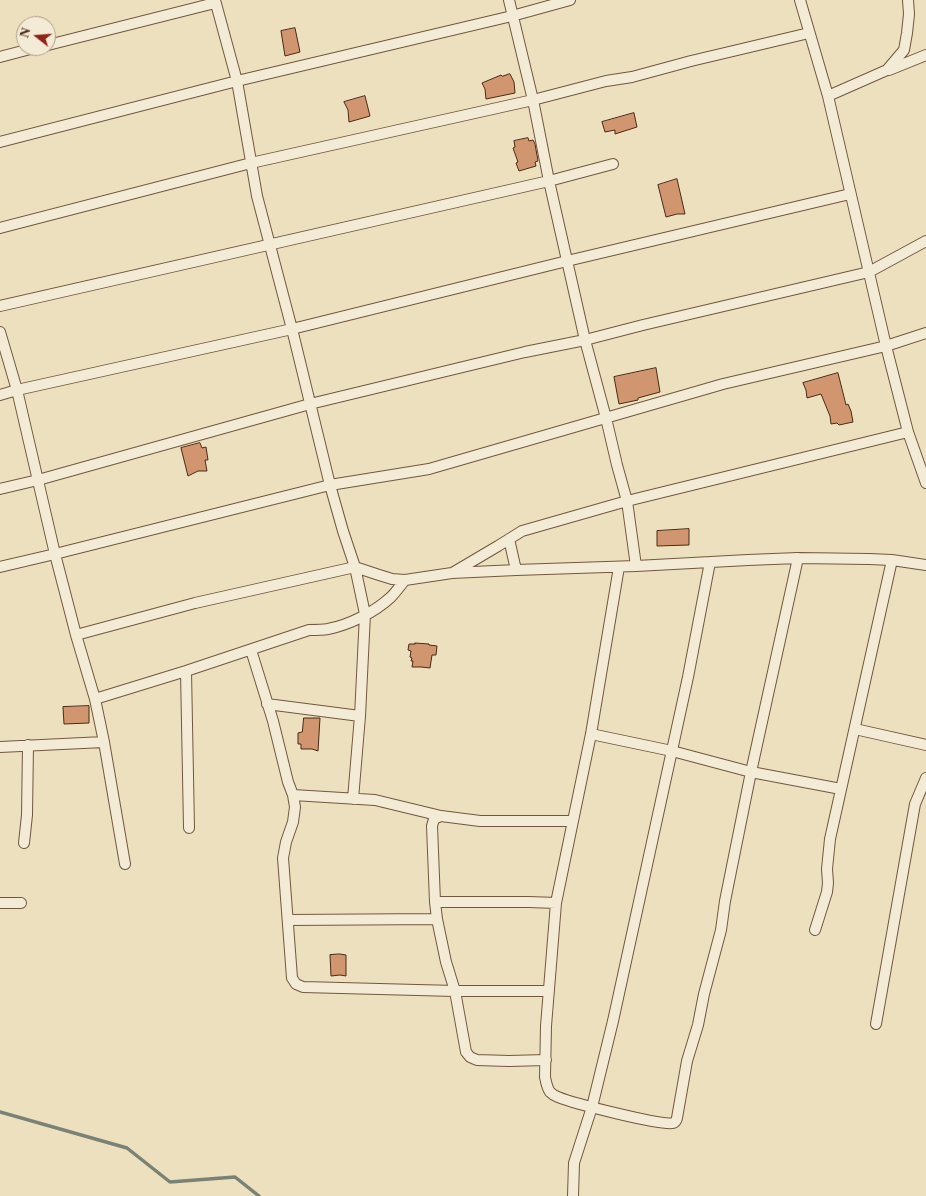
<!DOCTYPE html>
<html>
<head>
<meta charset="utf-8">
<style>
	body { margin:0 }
	#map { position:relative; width:926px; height:1196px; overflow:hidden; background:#ede0bf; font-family:"Libre Caslon Text",serif }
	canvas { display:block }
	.north { position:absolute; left:16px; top:16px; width:40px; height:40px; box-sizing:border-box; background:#f3ebd5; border:1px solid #af9d89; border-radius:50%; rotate:287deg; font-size:11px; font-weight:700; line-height:16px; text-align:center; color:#492916 }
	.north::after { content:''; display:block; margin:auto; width:14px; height:18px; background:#8f2418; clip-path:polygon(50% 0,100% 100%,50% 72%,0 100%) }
</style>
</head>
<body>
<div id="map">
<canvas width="926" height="1196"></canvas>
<div class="north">N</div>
</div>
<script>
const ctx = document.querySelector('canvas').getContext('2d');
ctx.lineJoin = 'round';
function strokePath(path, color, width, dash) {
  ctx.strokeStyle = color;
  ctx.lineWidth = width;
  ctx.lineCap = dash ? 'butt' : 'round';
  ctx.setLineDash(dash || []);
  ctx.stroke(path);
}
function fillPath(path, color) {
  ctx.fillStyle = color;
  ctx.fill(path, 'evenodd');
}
const stream = new Path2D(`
	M 0,1112 L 127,1148 L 170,1182 L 235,1177 L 259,1196`);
const building = new Path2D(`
	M 295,28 L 300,52 L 285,56 L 281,31 Z
	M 510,74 L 514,82 L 515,93 L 486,99 L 485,89 L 482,83 L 501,75 L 502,76 Z
	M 365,96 L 370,116 L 349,122 L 348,110 L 344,102 Z
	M 634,113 L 637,127 L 615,134 L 615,130 L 605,132 L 602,122 Z
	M 528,138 L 529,141 L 533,140 L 535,144 L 538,161 L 535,162 L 536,166 L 519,171 L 516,163 L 518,162 L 513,148 L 515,147 L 514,141 Z
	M 677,179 L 685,214 L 677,214 L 666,217 L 658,185 Z
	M 656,368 L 660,392 L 638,398 L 638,400 L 619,404 L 614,377 Z
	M 838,373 L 846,405 L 848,404 L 851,411 L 853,422 L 839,425 L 837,423 L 831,424 L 830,416 L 821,394 L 807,398 L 806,390 L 803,383 Z
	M 200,443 L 202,448 L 206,447 L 208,460 L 205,460 L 207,471 L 198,471 L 188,476 L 181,448 Z
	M 689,529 L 689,545 L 657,546 L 657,531 Z
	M 415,643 L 429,644 L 429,645 L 437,646 L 436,655 L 432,655 L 430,668 L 421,667 L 412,667 L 413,661 L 411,661 L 412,658 L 410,657 L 411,651 L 408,650 L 409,644 L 415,644 Z
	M 89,706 L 89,723 L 64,724 L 63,707 Z
	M 304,718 L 320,718 L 318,751 L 312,749 L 301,749 L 301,744 L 298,744 L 298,733 L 302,732 Z
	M 340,954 L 346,955 L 346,976 L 340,975 L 331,976 L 330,955 Z`);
const minor = new Path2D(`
	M 215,0 L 237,81 L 257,196 L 292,329 L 330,485 L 343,531 L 355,567 L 376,574 L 392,579 L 405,580 L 452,573 L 516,570 L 636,566 L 748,560 L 798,558 L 869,559 L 892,560 L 926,565
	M 509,0 L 533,100 L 549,181 L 585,340 L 606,418 L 617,465 L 627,501 L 636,566
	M 800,0 L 828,96 L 886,346 L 908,432 L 926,483
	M 48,45 L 215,3
	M 0,57 L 34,48
	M 889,70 L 926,55
	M 828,96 L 887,70 L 904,50 L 907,33 L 909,14 L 908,0
	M 0,142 L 237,81 L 512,16 L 570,0
	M 0,228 L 251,163 L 533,100 L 606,81 L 632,77 L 691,61 L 809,33
	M 0,306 L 549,181 L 613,164
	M 0,332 L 17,390 L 55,554 L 76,635 L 95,699 L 186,671 L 309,630 C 315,630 322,630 328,629 C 349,625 375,612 391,597 C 396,592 400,586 405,580
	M 0,395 L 17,390 L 292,329 L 567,261 L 850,194
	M 0,489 L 38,480 L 310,404 L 525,352 L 585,340 L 643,325 L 869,272 L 926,241
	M 509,539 L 516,570
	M 0,567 L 55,554 L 330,485 L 429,469 L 723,384 L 886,346 L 926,333
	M 619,567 L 591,734 L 556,903 L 546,1026 L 545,1077 C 546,1082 547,1088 550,1092 C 552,1094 555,1096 558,1097 C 572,1103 662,1126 673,1123 C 676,1122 676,1121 677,1118 L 687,1061 L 698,1025 L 704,994 L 721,930 L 725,901 L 751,772 L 798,558
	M 454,572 L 498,546 L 522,531 L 627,501 L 908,432
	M 76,635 L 195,603 L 355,567 L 365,614 L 360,716 L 353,799
	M 251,650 L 273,721 L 288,782 L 293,795 L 295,807 L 293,822 L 286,842 L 283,858 L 292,978 L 296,984 L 303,987 L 455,991 L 549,991
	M 186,671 L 189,828
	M 95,699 L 104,742 L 125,864
	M 267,704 L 360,716
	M 855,729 L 926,745
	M 591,734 L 672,751 L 751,772 L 841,789
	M 0,747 L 104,742
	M 293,795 L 375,800 L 441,816
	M 24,843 L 27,815 L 28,745
	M 435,902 L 529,902 L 556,903
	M 0,903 L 21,903
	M 288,920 L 437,919
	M 815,930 L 827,892 L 828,883 L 827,869 L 830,839 L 892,560
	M 876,1024 L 915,804 L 926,778
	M 546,1060 L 509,1061 L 477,1060 L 470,1057 L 466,1052 L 455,991 L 446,962 L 437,919 L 435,902 L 432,826 L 434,819 L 441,816 L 480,821 L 573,821
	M 573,1196 L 574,1163 L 592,1107 L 613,1021 L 688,677 L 710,562`);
strokePath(stream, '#798275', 3.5);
fillPath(building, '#d1966f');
strokePath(building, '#492916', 1);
strokePath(minor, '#725740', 12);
strokePath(minor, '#f3ebd5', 10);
</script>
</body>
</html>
